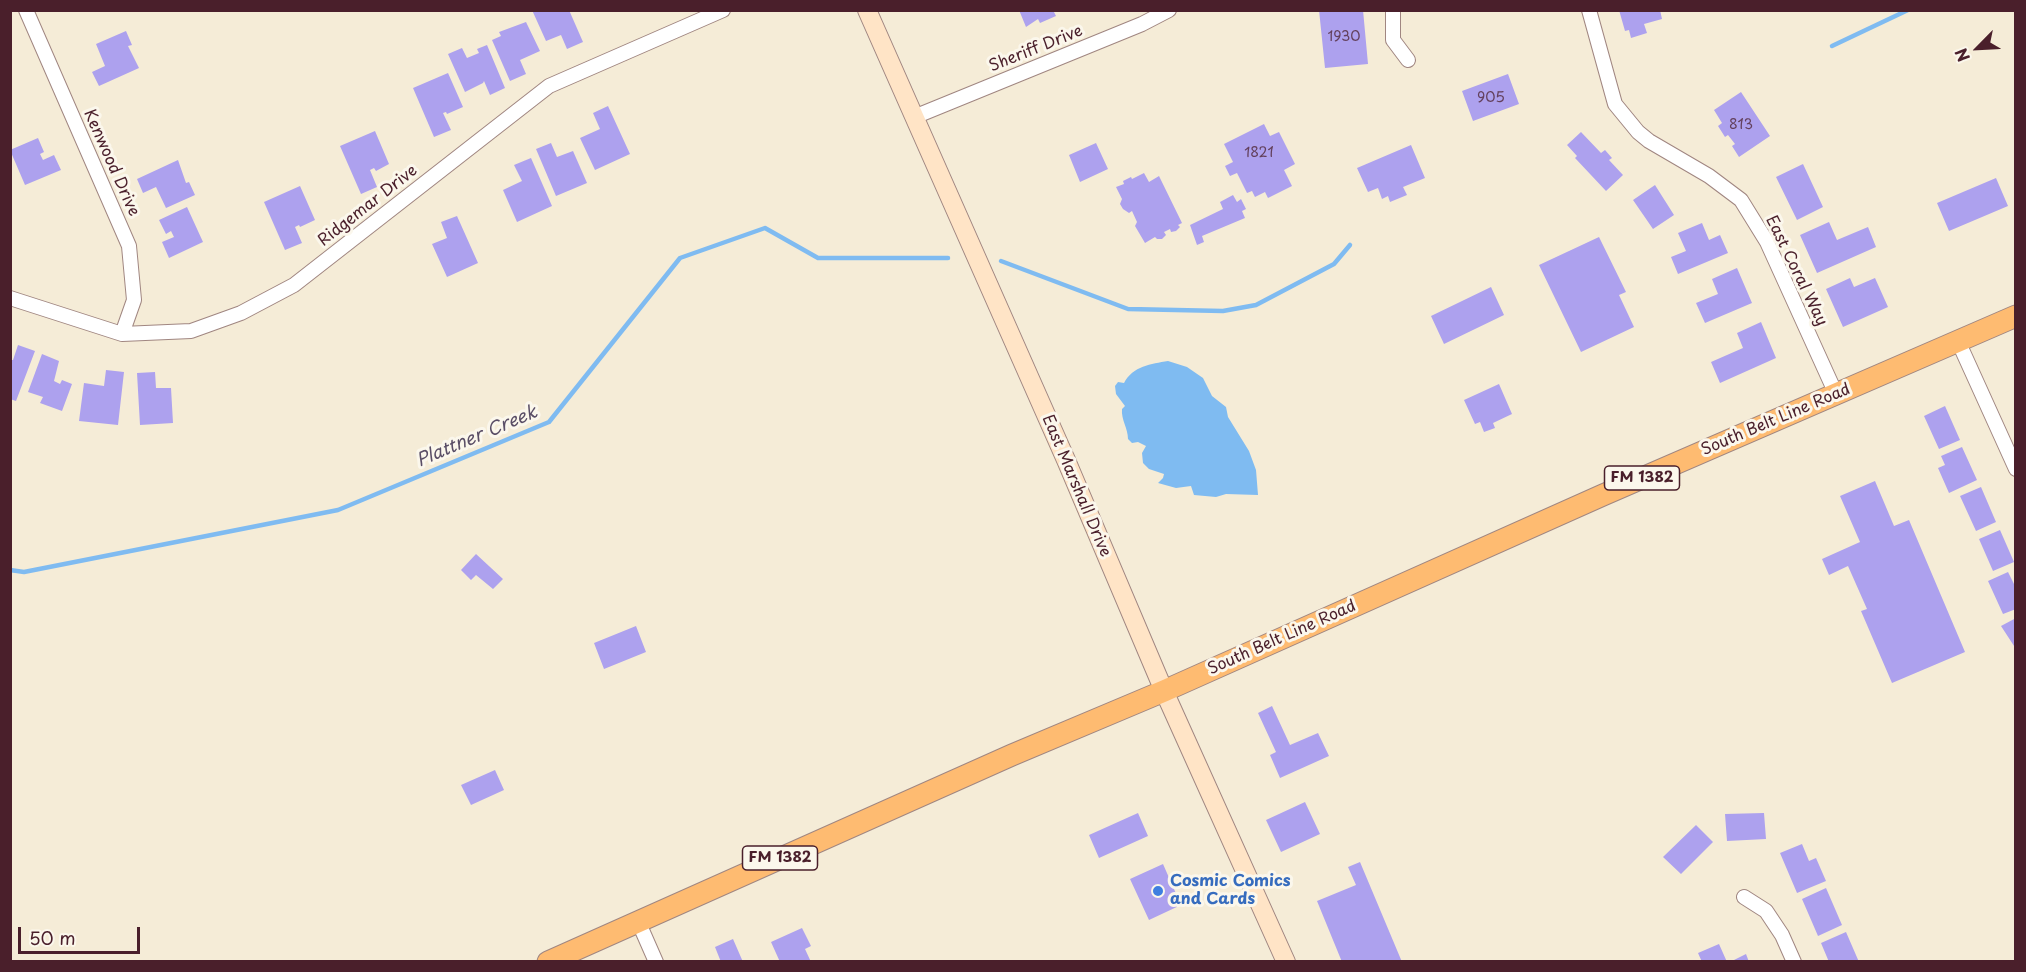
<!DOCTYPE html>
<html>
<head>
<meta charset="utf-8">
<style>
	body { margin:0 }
	#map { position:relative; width:2026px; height:972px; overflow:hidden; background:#f5ecd7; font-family:"Playpen Sans",sans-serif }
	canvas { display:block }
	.frame { position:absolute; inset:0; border:12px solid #4a1f2b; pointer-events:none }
	.north { position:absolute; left:1948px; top:18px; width:60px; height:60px; -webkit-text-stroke:4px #fbf7ec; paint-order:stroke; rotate:246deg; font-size:16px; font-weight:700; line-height:24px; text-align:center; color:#4a1f2b }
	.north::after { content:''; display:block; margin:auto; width:21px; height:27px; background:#4a1f2b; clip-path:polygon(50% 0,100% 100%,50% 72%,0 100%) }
	.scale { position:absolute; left:18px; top:927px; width:122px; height:27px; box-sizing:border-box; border:3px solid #4a1f2b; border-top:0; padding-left:8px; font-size:18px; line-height:21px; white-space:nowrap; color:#4a1f2b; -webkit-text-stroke:4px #fbf7ec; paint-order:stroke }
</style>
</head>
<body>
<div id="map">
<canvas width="2026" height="972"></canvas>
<div class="frame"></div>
<div class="north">N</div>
<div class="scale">50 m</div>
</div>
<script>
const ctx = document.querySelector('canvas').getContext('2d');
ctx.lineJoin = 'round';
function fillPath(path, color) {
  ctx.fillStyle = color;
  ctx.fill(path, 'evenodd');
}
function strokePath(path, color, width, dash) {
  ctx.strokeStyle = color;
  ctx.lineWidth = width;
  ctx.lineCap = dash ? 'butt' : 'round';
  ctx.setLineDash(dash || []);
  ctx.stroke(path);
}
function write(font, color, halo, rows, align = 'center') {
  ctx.font = font + ' "Playpen Sans",sans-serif';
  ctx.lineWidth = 6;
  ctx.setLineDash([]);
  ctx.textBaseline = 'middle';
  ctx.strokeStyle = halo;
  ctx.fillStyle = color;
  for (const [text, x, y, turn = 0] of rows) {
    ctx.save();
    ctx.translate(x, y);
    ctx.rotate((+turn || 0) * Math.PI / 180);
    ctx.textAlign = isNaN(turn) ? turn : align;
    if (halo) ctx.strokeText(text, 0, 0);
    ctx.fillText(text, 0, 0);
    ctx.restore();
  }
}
const water = new Path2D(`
	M 1168,361 L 1187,367 L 1203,378 L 1212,396 L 1226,407 L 1228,417 L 1249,451 L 1256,470 L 1258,495 L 1226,494 L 1216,497 L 1194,495 L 1191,486 L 1176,488 L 1158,483 L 1163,478 L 1164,474 L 1149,469 L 1143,463 L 1142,453 L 1146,446 L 1138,442 L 1132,443 L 1128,439 C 1128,428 1121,420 1122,409 L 1125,406 L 1116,394 L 1115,386 L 1118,382 L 1124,383 C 1133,366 1151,364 1168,361 Z`);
const stream = new Path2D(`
	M 1832,46 L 1908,10
	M 1001,261 L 1128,309 L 1223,311 L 1256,305 L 1334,264 L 1350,245
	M 10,570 L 24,572 L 338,510 L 549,422 L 680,258 L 765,228 L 818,258 L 948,258`);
const building = new Path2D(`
	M 532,10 L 569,10 L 583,42 L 567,49 L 561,35 L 546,41 Z
	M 1019,10 L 1053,10 L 1056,16 L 1040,23 L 1038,19 L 1026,27 Z
	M 1319,10 L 1363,10 L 1368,64 L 1325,68 Z
	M 1619,10 L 1660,10 L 1662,19 L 1644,24 L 1647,33 L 1631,38 L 1629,30 L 1625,31 Z
	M 526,22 L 540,51 L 520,60 L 526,74 L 510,81 L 492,40 L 501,36 L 499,32 Z
	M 126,31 L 132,45 L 128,46 L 139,68 L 99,86 L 92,72 L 105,66 L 96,44 Z
	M 487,45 L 505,88 L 490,95 L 484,81 L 483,83 L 465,92 L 448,54 L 462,48 L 467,58 L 479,53 L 477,49 Z
	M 448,73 L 463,107 L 447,114 L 446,112 L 443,113 L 451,130 L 434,137 L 413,88 Z
	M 1508,74 L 1519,104 L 1473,121 L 1462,91 Z
	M 1741,92 L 1770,136 L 1739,157 L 1732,146 L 1735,144 L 1728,135 L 1725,137 L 1718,126 L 1722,123 L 1714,110 Z
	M 608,106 L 630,154 L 595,170 L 580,138 L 600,129 L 593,113 Z
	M 1264,124 L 1270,136 L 1279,132 L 1295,164 L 1284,170 L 1292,186 L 1268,198 L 1265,192 L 1255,197 L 1252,191 L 1247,193 L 1237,173 L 1230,176 L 1225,166 L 1233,162 L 1224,144 Z
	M 375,131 L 389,164 L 376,171 L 374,168 L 370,170 L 377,187 L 361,194 L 340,146 Z
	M 1581,132 L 1601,153 L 1605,150 L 1612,158 L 1609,160 L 1623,175 L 1606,191 L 1575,158 L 1577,156 L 1567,145 Z
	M 38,138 L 44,152 L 40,154 L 43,160 L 54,155 L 61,170 L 25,185 L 10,150 Z
	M 551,143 L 557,157 L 573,151 L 587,183 L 556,196 L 536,149 Z
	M 1096,143 L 1108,169 L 1080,182 L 1069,155 Z
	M 1411,145 L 1425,178 L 1403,187 L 1407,195 L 1390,202 L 1388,196 L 1382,199 L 1378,188 L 1368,192 L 1357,168 Z
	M 531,158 L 552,206 L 517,222 L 503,190 L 522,181 L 514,165 Z
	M 178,160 L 186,183 L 189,182 L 195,195 L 166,208 L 156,187 L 143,193 L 137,179 Z
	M 1803,164 L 1823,207 L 1797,220 L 1776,177 Z
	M 1144,173 L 1149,182 L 1159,176 L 1182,223 L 1178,225 L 1180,227 L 1176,231 L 1171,232 L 1170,229 L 1164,232 L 1166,235 L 1162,239 L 1157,239 L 1155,237 L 1145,243 L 1135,226 L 1137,222 L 1132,211 L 1129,213 L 1123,209 L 1120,204 L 1122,199 L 1116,187 L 1124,184 L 1123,181 L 1131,177 L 1132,179 Z
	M 1996,178 L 2008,206 L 1949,231 L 1937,203 Z
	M 1655,185 L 1674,215 L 1653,229 L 1633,200 Z
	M 300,186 L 315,220 L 300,227 L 299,225 L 295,227 L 302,243 L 285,250 L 264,202 Z
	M 1233,195 L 1237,202 L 1241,199 L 1246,209 L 1242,211 L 1245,218 L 1202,236 L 1204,242 L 1197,245 L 1190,225 L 1223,209 L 1220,202 Z
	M 187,207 L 203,242 L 169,258 L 162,242 L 174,237 L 171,231 L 166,234 L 159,220 Z
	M 457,216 L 478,263 L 447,277 L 432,244 L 447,238 L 441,222 Z
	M 1829,222 L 1837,240 L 1868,227 L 1876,247 L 1817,273 L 1800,235 Z
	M 1702,223 L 1709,240 L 1720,235 L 1728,253 L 1678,274 L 1671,257 L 1686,251 L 1678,233 Z
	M 1599,237 L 1626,292 L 1619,295 L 1634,327 L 1581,352 L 1539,265 Z
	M 1737,268 L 1752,303 L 1705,323 L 1696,303 L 1718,294 L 1712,279 Z
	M 1850,278 L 1854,287 L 1875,278 L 1888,307 L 1843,327 L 1826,289 Z
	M 1491,287 L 1504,315 L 1444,344 L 1431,316 Z
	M 1761,322 L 1776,358 L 1720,383 L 1711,362 L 1743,348 L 1737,333 Z
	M 18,345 L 35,351 L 16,401 L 10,399 L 10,360 L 13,360 Z
	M 42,354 L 59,361 L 54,381 L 60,384 L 62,380 L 72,384 L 62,411 L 40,403 L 43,397 L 28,392 Z
	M 106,370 L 124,372 L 118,425 L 79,421 L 84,383 L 104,386 Z
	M 155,372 L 156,388 L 171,388 L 173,423 L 140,425 L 137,373 Z
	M 1499,384 L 1512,414 L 1493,423 L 1495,428 L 1484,432 L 1480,422 L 1475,424 L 1464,400 Z
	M 1945,406 L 1960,440 L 1939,449 L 1924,416 Z
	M 1962,447 L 1977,480 L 1949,493 L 1938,468 L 1945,465 L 1941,456 Z
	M 1875,481 L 1894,526 L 1909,520 L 1965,652 L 1892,683 L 1861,611 L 1867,609 L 1848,566 L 1829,575 L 1822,559 L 1860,542 L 1840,496 Z
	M 1981,487 L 1996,522 L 1976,531 L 1960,496 Z
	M 2000,530 L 2014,562 L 1993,571 L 1979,539 Z
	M 476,554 L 503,579 L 493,589 L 476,575 L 471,580 L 461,570 Z
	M 2008,572 L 2016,588 L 2016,609 L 2003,614 L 1988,581 Z
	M 2016,618 L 2016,649 L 2001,626 Z
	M 636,626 L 646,652 L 604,669 L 594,643 Z
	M 1272,706 L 1290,745 L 1318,733 L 1329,756 L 1280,778 L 1270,755 L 1276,752 L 1258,713 Z
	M 495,770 L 504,790 L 471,805 L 461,785 Z
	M 1305,802 L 1320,834 L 1281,852 L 1266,820 Z
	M 1138,813 L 1148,836 L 1099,858 L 1089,835 Z
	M 1764,813 L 1766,839 L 1727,841 L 1725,814 Z
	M 1696,825 L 1713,842 L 1681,874 L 1663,857 Z
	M 1802,844 L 1809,861 L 1816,858 L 1826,881 L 1797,893 L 1780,853 Z
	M 1360,862 L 1402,962 L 1359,962 L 1358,960 L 1342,962 L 1317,901 L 1356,885 L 1348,867 Z
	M 1163,864 L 1181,905 L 1149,920 L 1130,879 Z
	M 1826,888 L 1842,925 L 1818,936 L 1802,899 Z
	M 802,928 L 811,946 L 805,949 L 811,962 L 780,962 L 771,942 Z
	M 1846,932 L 1859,962 L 1829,962 L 1821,943 Z
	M 733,939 L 743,962 L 721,962 L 715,947 Z
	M 1719,944 L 1727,962 L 1702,962 L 1698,953 Z
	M 1746,954 L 1749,962 L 1730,962 Z`);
const street = new Path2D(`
	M 26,10 L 129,246 L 134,300 L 122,334
	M 1393,10 L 1393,40 L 1408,60
	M 1589,10 L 1615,104 L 1638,132 L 1649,141 L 1709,176 L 1741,200 L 1767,242 L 1836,394
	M 914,117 L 1142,24 L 1169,10
	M 10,298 L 122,334 L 191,331 L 241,313 L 294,285 L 549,86 L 723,10
	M 1958,341 L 2016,469
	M 1744,897 L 1766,911 L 1782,935 L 1794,962
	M 638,921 L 656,962`);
const secondary = new Path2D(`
	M 867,10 L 1066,460 L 1164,691 L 1286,962`);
const primary = new Path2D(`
	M 548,962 L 1012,755 L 1164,691 L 1603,495 L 2016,316`);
const markers = [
	[1158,891,6,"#3f7fe0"]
];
const numberNames = [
	["1930",1344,37],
	["905",1491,98],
	["813",1741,125],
	["1821",1259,153]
];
const shields = [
	[1642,478,75],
	[780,858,75]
];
const shieldNames = [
	["FM 1382",1642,478],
	["FM 1382",780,858]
];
const streetNames = [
	["Sheriff Drive",1036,49,-22],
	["Kenwood Drive",111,163,66],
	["Ridgemar Drive",368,206,-38],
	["East Coral Way",1796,271,64],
	["South Belt Line Road",1776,420,-23],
	["East Marshall Drive",1076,486,67],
	["South Belt Line Road",1282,638,-24]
];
const shopNames = [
	["Cosmic Comics",1170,882],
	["and Cards",1170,900]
];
const waterNames = [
	["Plattner Creek",477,437,-23]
];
fillPath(water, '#7fbbf1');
strokePath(stream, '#7fbbf1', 4.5);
fillPath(building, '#ada1ee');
strokePath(street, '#a08681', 16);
strokePath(secondary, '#a08681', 20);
strokePath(primary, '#a08681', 23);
strokePath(street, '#fff', 14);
strokePath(secondary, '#ffe4c6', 18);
strokePath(primary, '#febb71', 21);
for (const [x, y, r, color] of markers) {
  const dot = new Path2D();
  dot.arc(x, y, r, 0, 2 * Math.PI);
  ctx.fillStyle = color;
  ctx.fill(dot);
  strokePath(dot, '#fbf7ec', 2);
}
write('14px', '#63405c', null, numberNames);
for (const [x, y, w] of shields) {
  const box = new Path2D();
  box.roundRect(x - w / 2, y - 12, w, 24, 4.5);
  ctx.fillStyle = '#fbf7ec';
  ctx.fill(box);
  strokePath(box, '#4a1f2b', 1.5);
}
write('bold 15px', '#4a1f2b', null, shieldNames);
write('16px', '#4a1f2b', '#fbf7ec', streetNames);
write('bold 16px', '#366cbe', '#fbf7ec', shopNames, 'left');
write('italic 18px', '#5a4e66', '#fbf7ec', waterNames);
</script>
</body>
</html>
